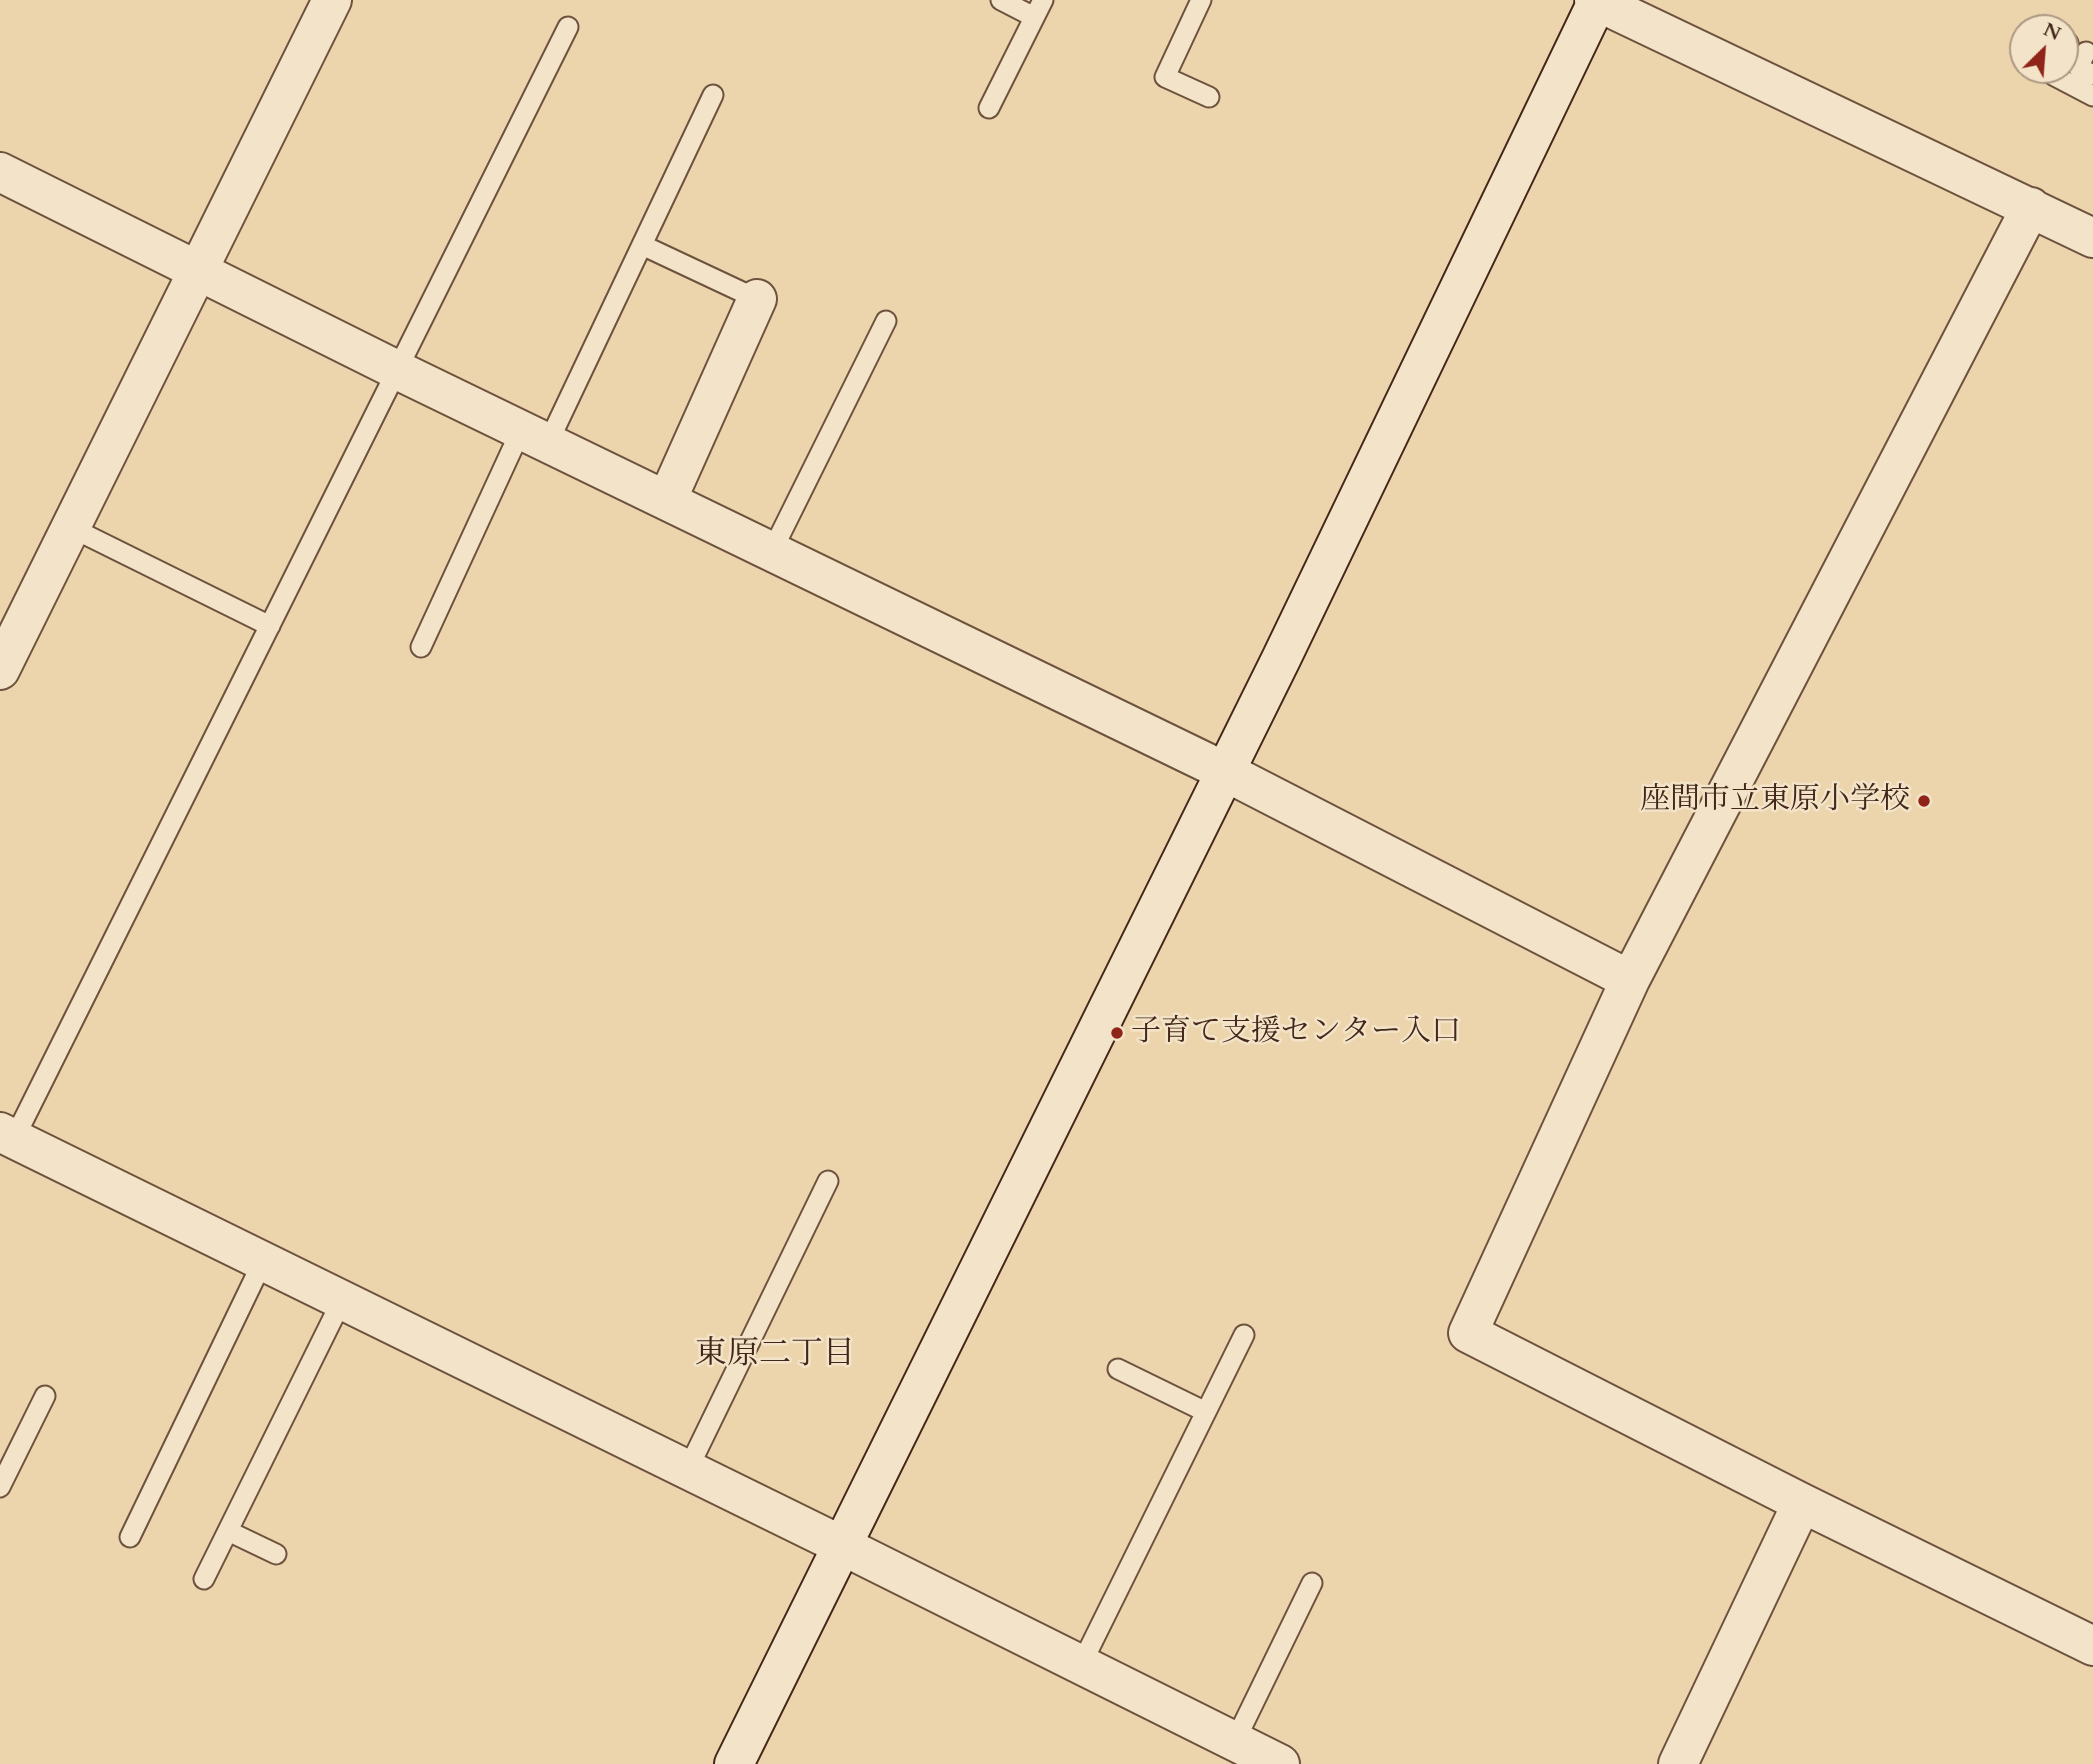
<!DOCTYPE html>
<html>
<head>
<meta charset="utf-8">
<style>
	body { margin:0 }
	#map { position:relative; width:2093px; height:1764px; overflow:hidden; background:#ecd5ac; font-family:Cardo,serif }
	canvas { display:block }
	.north { position:absolute; left:2009px; top:14px; width:70px; height:70px; box-sizing:border-box; background:#f3e4c9; border:2px solid #ad9883; border-radius:50%; rotate:25deg; font-size:19px; font-weight:700; line-height:28px; text-align:center; color:#43271a }
	.north::after { content:''; display:block; margin:auto; width:24px; height:32px; background:#8f2418; clip-path:polygon(50% 0,100% 100%,50% 72%,0 100%) }
</style>
</head>
<body>
<div id="map">
<canvas width="2093" height="1764"></canvas>
<div class="north">N</div>
</div>
<script>
const ctx = document.querySelector('canvas').getContext('2d');
ctx.lineJoin = 'round';
function strokePath(path, color, width, dash) {
  ctx.strokeStyle = color;
  ctx.lineWidth = width;
  ctx.lineCap = dash ? 'butt' : 'round';
  ctx.setLineDash(dash || []);
  ctx.stroke(path);
}
function write(font, color, halo, rows, align = 'center') {
  ctx.font = font + ' Cardo,"Noto Serif JP",serif';
  ctx.lineWidth = 5;
  ctx.setLineDash([]);
  ctx.textBaseline = 'middle';
  ctx.strokeStyle = halo;
  ctx.fillStyle = color;
  for (const [text, x, y, turn = 0] of rows) {
    ctx.save();
    ctx.translate(x, y);
    ctx.rotate((+turn || 0) * Math.PI / 180);
    ctx.textAlign = isNaN(turn) ? turn : align;
    if (halo) ctx.strokeText(text, 0, 0);
    ctx.fillText(text, 0, 0);
    ctx.restore();
  }
}
const lane = new Path2D(`
	M 1001,0 L 1034,17
	M 1201,0 L 1165,77 L 1209,97
	M 2065,48 L 2068,43
	M 2086,52 L 2078,67 L 2093,75
	M 2055,70 L 2053,75 L 2093,96
	M 989,108 L 1043,0
	M 642,245 L 757,299
	M 548,443 L 713,95
	M 70,527 L 270,626
	M 772,551 L 886,321
	M 421,647 L 521,430
	M 14,1139 L 568,27
	M 1118,1369 L 1206,1412
	M 688,1469 L 828,1181
	M 0,1487 L 45,1396
	M 228,1531 L 276,1554
	M 130,1537 L 263,1261
	M 204,1579 L 342,1300
	M 1081,1665 L 1244,1335
	M 1235,1741 L 1312,1583`);
const street = new Path2D(`
	M 1594,0 L 2093,238
	M 0,172 L 397,370 L 1224,771 L 1630,980
	M 2031,207 L 1630,980 L 1468,1333 L 1802,1503 L 2093,1646
	M 667,500 L 757,299
	M 0,670 L 332,0
	M 0,1132 L 843,1546 L 1280,1764
	M 1678,1764 L 1802,1503`);
const secondary = new Path2D(`
	M 734,1764 L 1281,659 L 1598,0`);
const markers = [
	[1924,801,7,"#8f2418"],
	[1117,1033,7,"#8f2418"]
];
const poiNames = [
	["座間市立東原小学校",1910,801],
	["子育て支援センター入口",1131,1033,"left"]
];
const neighbourhoodNames = [
	["東原二丁目",775,1356]
];
strokePath(lane, '#6d523e', 23);
strokePath(street, '#6d523e', 42);
strokePath(secondary, '#43271a', 42);
strokePath(lane, '#f3e4c9', 19);
strokePath(street, '#f3e4c9', 38);
strokePath(secondary, '#f3e4c9', 38);
for (const [x, y, r, color] of markers) {
  const dot = new Path2D();
  dot.arc(x, y, r, 0, 2 * Math.PI);
  ctx.fillStyle = color;
  ctx.fill(dot);
  strokePath(dot, '#f3e4c9', 2.5);
}
write('30px', '#43271a', '#f3e4c9', poiNames, 'right');
write('32px', '#43271a', '#f3e4c9', neighbourhoodNames);
</script>
</body>
</html>
